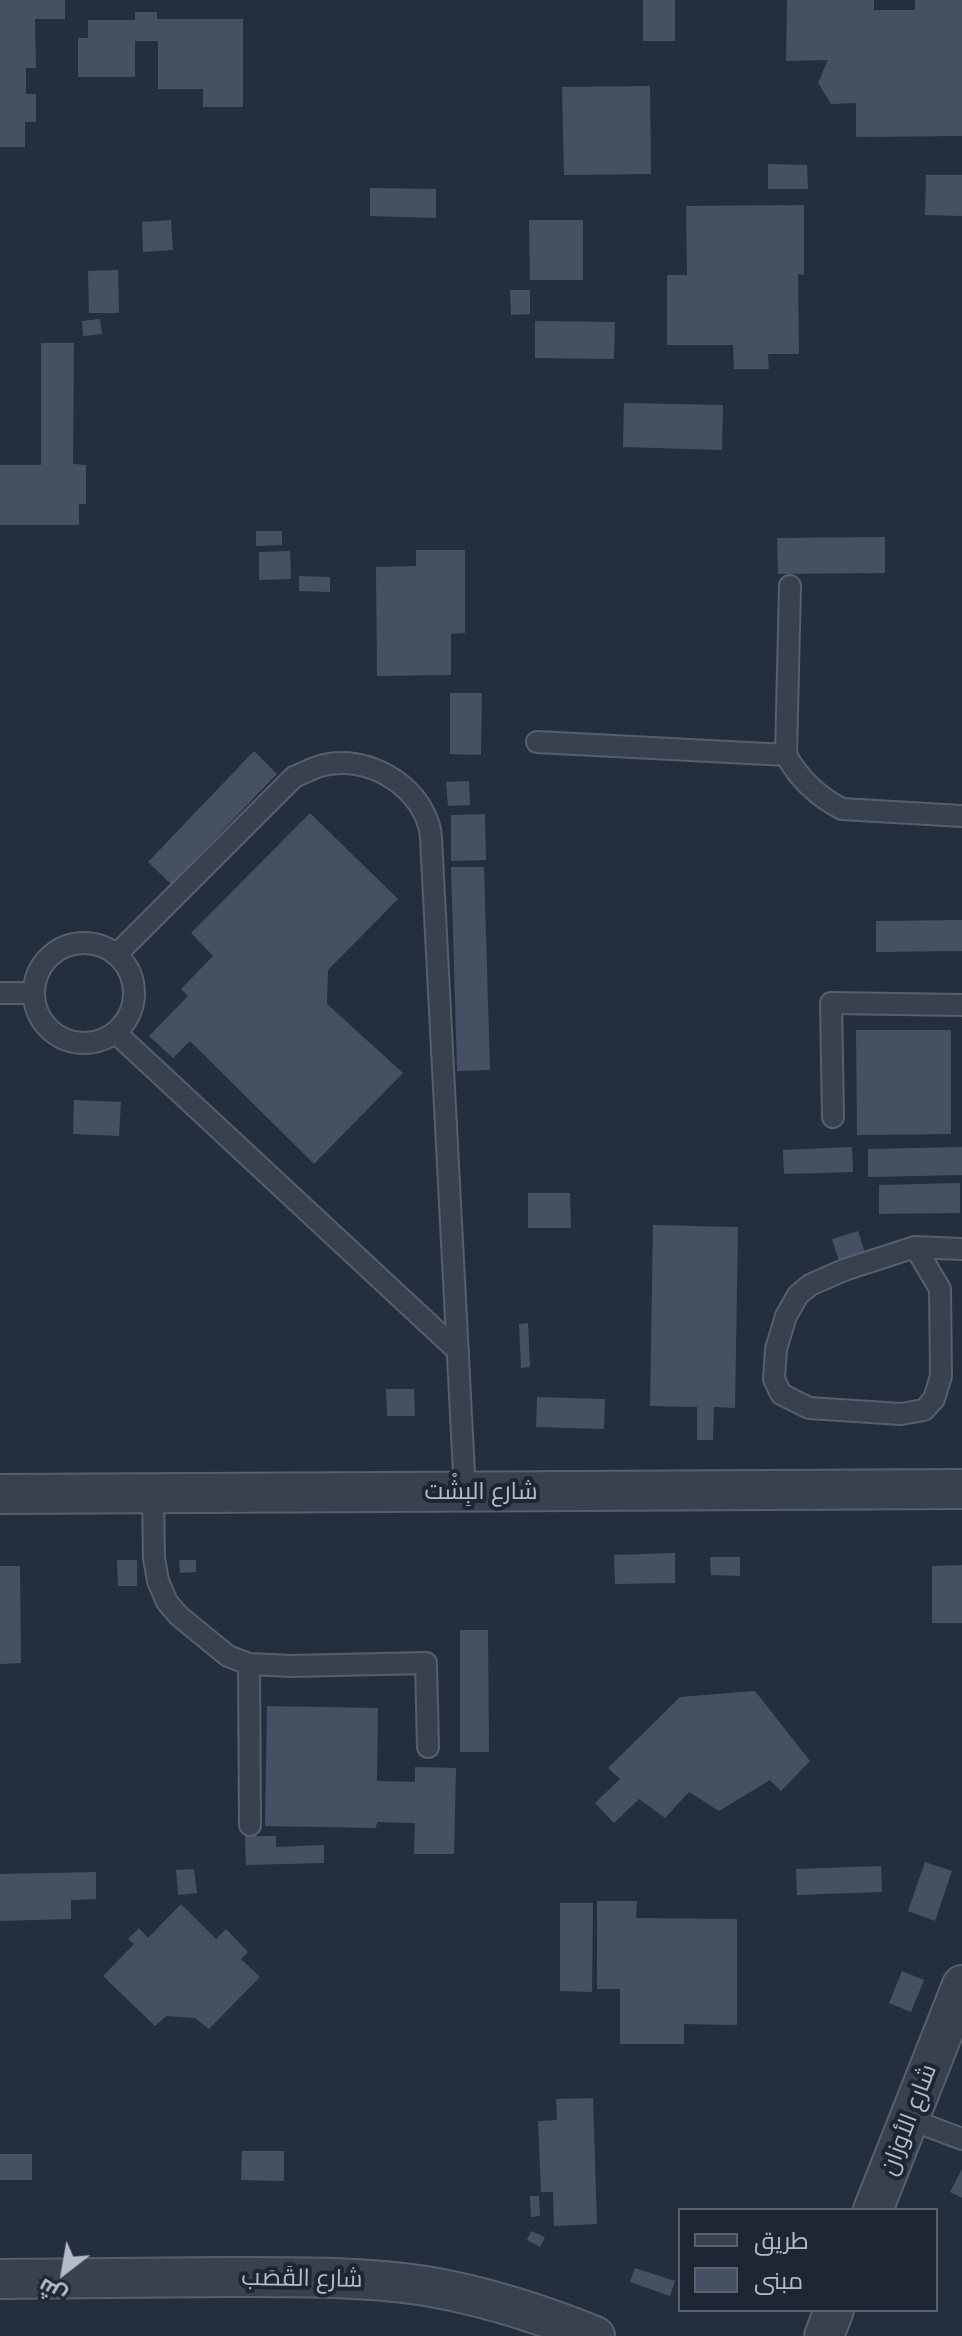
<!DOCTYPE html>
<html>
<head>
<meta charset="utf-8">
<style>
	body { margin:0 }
	#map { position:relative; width:962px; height:2336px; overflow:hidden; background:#242f3e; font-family:"Open Sans",Cairo,sans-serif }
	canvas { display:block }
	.legend { position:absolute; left:678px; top:2208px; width:260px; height:104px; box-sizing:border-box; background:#1d2633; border:2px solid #59626f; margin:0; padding:10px 14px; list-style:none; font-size:24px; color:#b4bcc9 }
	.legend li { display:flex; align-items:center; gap:16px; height:40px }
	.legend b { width:40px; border:2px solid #59626f }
	.north { position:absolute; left:24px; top:2232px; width:80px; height:80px; -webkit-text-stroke:6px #1d2633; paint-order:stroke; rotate:211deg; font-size:22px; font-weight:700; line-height:32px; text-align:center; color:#b4bcc9 }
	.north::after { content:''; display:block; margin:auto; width:28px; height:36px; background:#b4bcc9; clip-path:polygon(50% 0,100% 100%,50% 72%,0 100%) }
</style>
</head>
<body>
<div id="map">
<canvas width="962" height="2336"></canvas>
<ul class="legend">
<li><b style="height:10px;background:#38414e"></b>طريق</li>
<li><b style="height:22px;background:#455162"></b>مبنى</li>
</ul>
<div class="north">ش</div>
</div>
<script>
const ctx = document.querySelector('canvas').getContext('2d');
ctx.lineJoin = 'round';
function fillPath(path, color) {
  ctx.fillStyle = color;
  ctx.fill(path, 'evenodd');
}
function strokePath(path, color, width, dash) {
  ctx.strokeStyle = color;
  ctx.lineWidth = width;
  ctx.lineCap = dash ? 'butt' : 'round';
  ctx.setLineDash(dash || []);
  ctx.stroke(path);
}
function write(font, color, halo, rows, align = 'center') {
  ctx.font = font + ' "Open Sans",Cairo,sans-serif';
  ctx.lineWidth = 8;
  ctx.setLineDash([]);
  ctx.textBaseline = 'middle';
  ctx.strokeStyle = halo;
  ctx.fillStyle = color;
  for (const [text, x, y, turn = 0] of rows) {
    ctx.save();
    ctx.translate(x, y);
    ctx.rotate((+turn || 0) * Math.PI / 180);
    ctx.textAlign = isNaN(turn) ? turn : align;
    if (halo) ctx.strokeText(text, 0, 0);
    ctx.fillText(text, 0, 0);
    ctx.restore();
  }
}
const building = new Path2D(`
	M 0,0 L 65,0 L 65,19 L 35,19 L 36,68 L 26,68 L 26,94 L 36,94 L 36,122 L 25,122 L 25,147 L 0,147 Z
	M 643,0 L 675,0 L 675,41 L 643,41 Z
	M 787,0 L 874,0 L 874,10 L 915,10 L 915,0 L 962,0 L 962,136 L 856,137 L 856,103 L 831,104 L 818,83 L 828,60 L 786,61 Z
	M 135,12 L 157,12 L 157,19 L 243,19 L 243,107 L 203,107 L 203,89 L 158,89 L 158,41 L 135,41 L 135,77 L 78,77 L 78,38 L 88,38 L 88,20 L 135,20 Z
	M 650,86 L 651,174 L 564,175 L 562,87 Z
	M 768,164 L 807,165 L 808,189 L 768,189 Z
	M 926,175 L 962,175 L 962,216 L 925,215 Z
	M 370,188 L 436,189 L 436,218 L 370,216 Z
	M 804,205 L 804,275 L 798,274 L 799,354 L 768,354 L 769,369 L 734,369 L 733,345 L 667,345 L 667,275 L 687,275 L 686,206 Z
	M 171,220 L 173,250 L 143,252 L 142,222 Z
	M 529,220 L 583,220 L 583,280 L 530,280 Z
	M 118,270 L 119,313 L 89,313 L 88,271 Z
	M 510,290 L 530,290 L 530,314 L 511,315 Z
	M 100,319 L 102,334 L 83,336 L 82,321 Z
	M 535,321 L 615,322 L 614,359 L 535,358 Z
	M 41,343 L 74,343 L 73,464 L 86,465 L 86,504 L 79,504 L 79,525 L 0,525 L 0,465 L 41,465 Z
	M 624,403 L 723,405 L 722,450 L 623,447 Z
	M 256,531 L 282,531 L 282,545 L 256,546 Z
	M 885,537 L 885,573 L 778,574 L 777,538 Z
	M 416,550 L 465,550 L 465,633 L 451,634 L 451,675 L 377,676 L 376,567 L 416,566 Z
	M 290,551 L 291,579 L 259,580 L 259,552 Z
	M 299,576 L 330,577 L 330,592 L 299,591 Z
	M 450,693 L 482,693 L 481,755 L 450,754 Z
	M 254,751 L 277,774 L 171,884 L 148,862 Z
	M 469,781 L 470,805 L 448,806 L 446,782 Z
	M 310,813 L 398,899 L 328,970 L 327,1004 L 403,1073 L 314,1164 L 190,1041 L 173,1058 L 149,1036 L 188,996 L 181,989 L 213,956 L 191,933 Z
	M 485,814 L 486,860 L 451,861 L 451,815 Z
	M 451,867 L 484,867 L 490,1070 L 457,1071 Z
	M 962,920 L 962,951 L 876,952 L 876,921 Z
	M 856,1030 L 951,1030 L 951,1134 L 857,1135 Z
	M 74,1100 L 121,1102 L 119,1136 L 73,1134 Z
	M 852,1147 L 853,1172 L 784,1174 L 783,1150 Z
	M 962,1147 L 962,1175 L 868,1177 L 868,1149 Z
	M 960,1183 L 960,1213 L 879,1214 L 879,1185 Z
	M 528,1193 L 570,1193 L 571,1228 L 528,1228 Z
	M 653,1225 L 738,1227 L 735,1408 L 714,1407 L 713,1440 L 697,1440 L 697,1407 L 650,1406 Z
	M 858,1231 L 865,1253 L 839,1261 L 832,1239 Z
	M 528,1323 L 530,1367 L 521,1368 L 519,1324 Z
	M 386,1389 L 414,1389 L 415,1416 L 387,1416 Z
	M 537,1397 L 605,1399 L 604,1429 L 536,1427 Z
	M 675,1553 L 675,1583 L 615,1584 L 614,1555 Z
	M 710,1557 L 740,1557 L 740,1576 L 711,1575 Z
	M 117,1560 L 137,1560 L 137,1586 L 118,1586 Z
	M 179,1560 L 196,1560 L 196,1572 L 180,1573 Z
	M 962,1565 L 962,1623 L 932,1623 L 932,1566 Z
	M 0,1566 L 20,1566 L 21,1663 L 0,1664 Z
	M 460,1630 L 488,1630 L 489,1752 L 460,1752 Z
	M 755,1691 L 810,1761 L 781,1791 L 770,1780 L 719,1811 L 689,1792 L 665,1818 L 639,1799 L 614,1823 L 595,1803 L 620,1779 L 608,1768 L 680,1697 Z
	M 267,1706 L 378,1708 L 377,1781 L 415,1782 L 415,1767 L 456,1768 L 454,1854 L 414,1854 L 415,1823 L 377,1822 L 376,1828 L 265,1826 Z
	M 245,1836 L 276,1836 L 276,1847 L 324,1845 L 324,1863 L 246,1865 Z
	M 925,1862 L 952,1871 L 935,1921 L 908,1911 Z
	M 881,1866 L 882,1892 L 797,1895 L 796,1869 Z
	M 194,1869 L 197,1893 L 178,1895 L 176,1870 Z
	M 96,1872 L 96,1899 L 71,1900 L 71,1919 L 0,1921 L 0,1874 Z
	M 597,1901 L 637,1901 L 636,1918 L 737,1919 L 737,2025 L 684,2024 L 684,2044 L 620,2044 L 620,1989 L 597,1989 Z
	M 560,1903 L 593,1903 L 592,1992 L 560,1991 Z
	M 181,1904 L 216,1939 L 226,1929 L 248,1952 L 241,1959 L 260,1977 L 209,2029 L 195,2018 L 166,2016 L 155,2026 L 103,1976 L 134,1944 L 128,1939 L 139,1928 L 148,1938 Z
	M 902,1971 L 924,1980 L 911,2012 L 889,2003 Z
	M 593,2098 L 597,2224 L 554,2226 L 553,2192 L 541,2192 L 538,2121 L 557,2120 L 556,2099 Z
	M 242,2151 L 284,2151 L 284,2181 L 241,2180 Z
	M 0,2154 L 32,2154 L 32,2180 L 0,2180 Z
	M 962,2169 L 962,2198 L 950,2192 Z
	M 530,2196 L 539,2196 L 540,2216 L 531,2217 Z
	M 531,2231 L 545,2237 L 540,2247 L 527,2240 Z
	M 635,2268 L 675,2281 L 670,2296 L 630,2282 Z`);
const lane = new Path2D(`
	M 537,742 L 786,755 C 799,779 817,796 842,809 L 962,816
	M 786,755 L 790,586
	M34 993a50 50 0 1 1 100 0a50 50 0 1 1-100 0Z
	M 117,954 L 294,777 C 304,773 314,767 324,765 C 366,755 417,783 429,826 C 432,835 431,847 432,857 L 465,1492
	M 0,993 L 34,993
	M 116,1033 L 458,1351
	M 833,1117 L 831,1003 L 962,1005
	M 915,1247 L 940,1289 L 941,1376 L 934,1399 L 924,1410 L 901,1414 L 809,1408 L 781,1394 L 774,1379 L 776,1349 L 786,1316 L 798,1295 L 810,1285 L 844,1270 L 915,1247 L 962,1249
	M 153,1493 L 154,1558 L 158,1581 L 167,1602 L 179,1616 L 228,1656 L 249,1664 L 292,1666 L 426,1663 L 428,1747
	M 249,1664 L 250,1825
	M 909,2119 L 962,2139`);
const street = new Path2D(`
	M 0,1494 L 962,1489
	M 873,2210 L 962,1985
	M 0,2279 C 75,2278 150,2278 225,2277 C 292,2277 360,2276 426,2286 C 485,2296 541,2314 595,2336
	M 824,2336 L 834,2310`);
const streetNames = [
	["شارع البِشْت",481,1492],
	["شارع الأوزان",909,2120,-69],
	["شارع القَصَب",302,2279,1]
];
fillPath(building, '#455162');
strokePath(lane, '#565f6c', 24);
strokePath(street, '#565f6c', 42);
strokePath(lane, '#38414e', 20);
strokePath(street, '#38414e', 38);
write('24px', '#b4bcc9', '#1d2633', streetNames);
</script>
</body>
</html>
